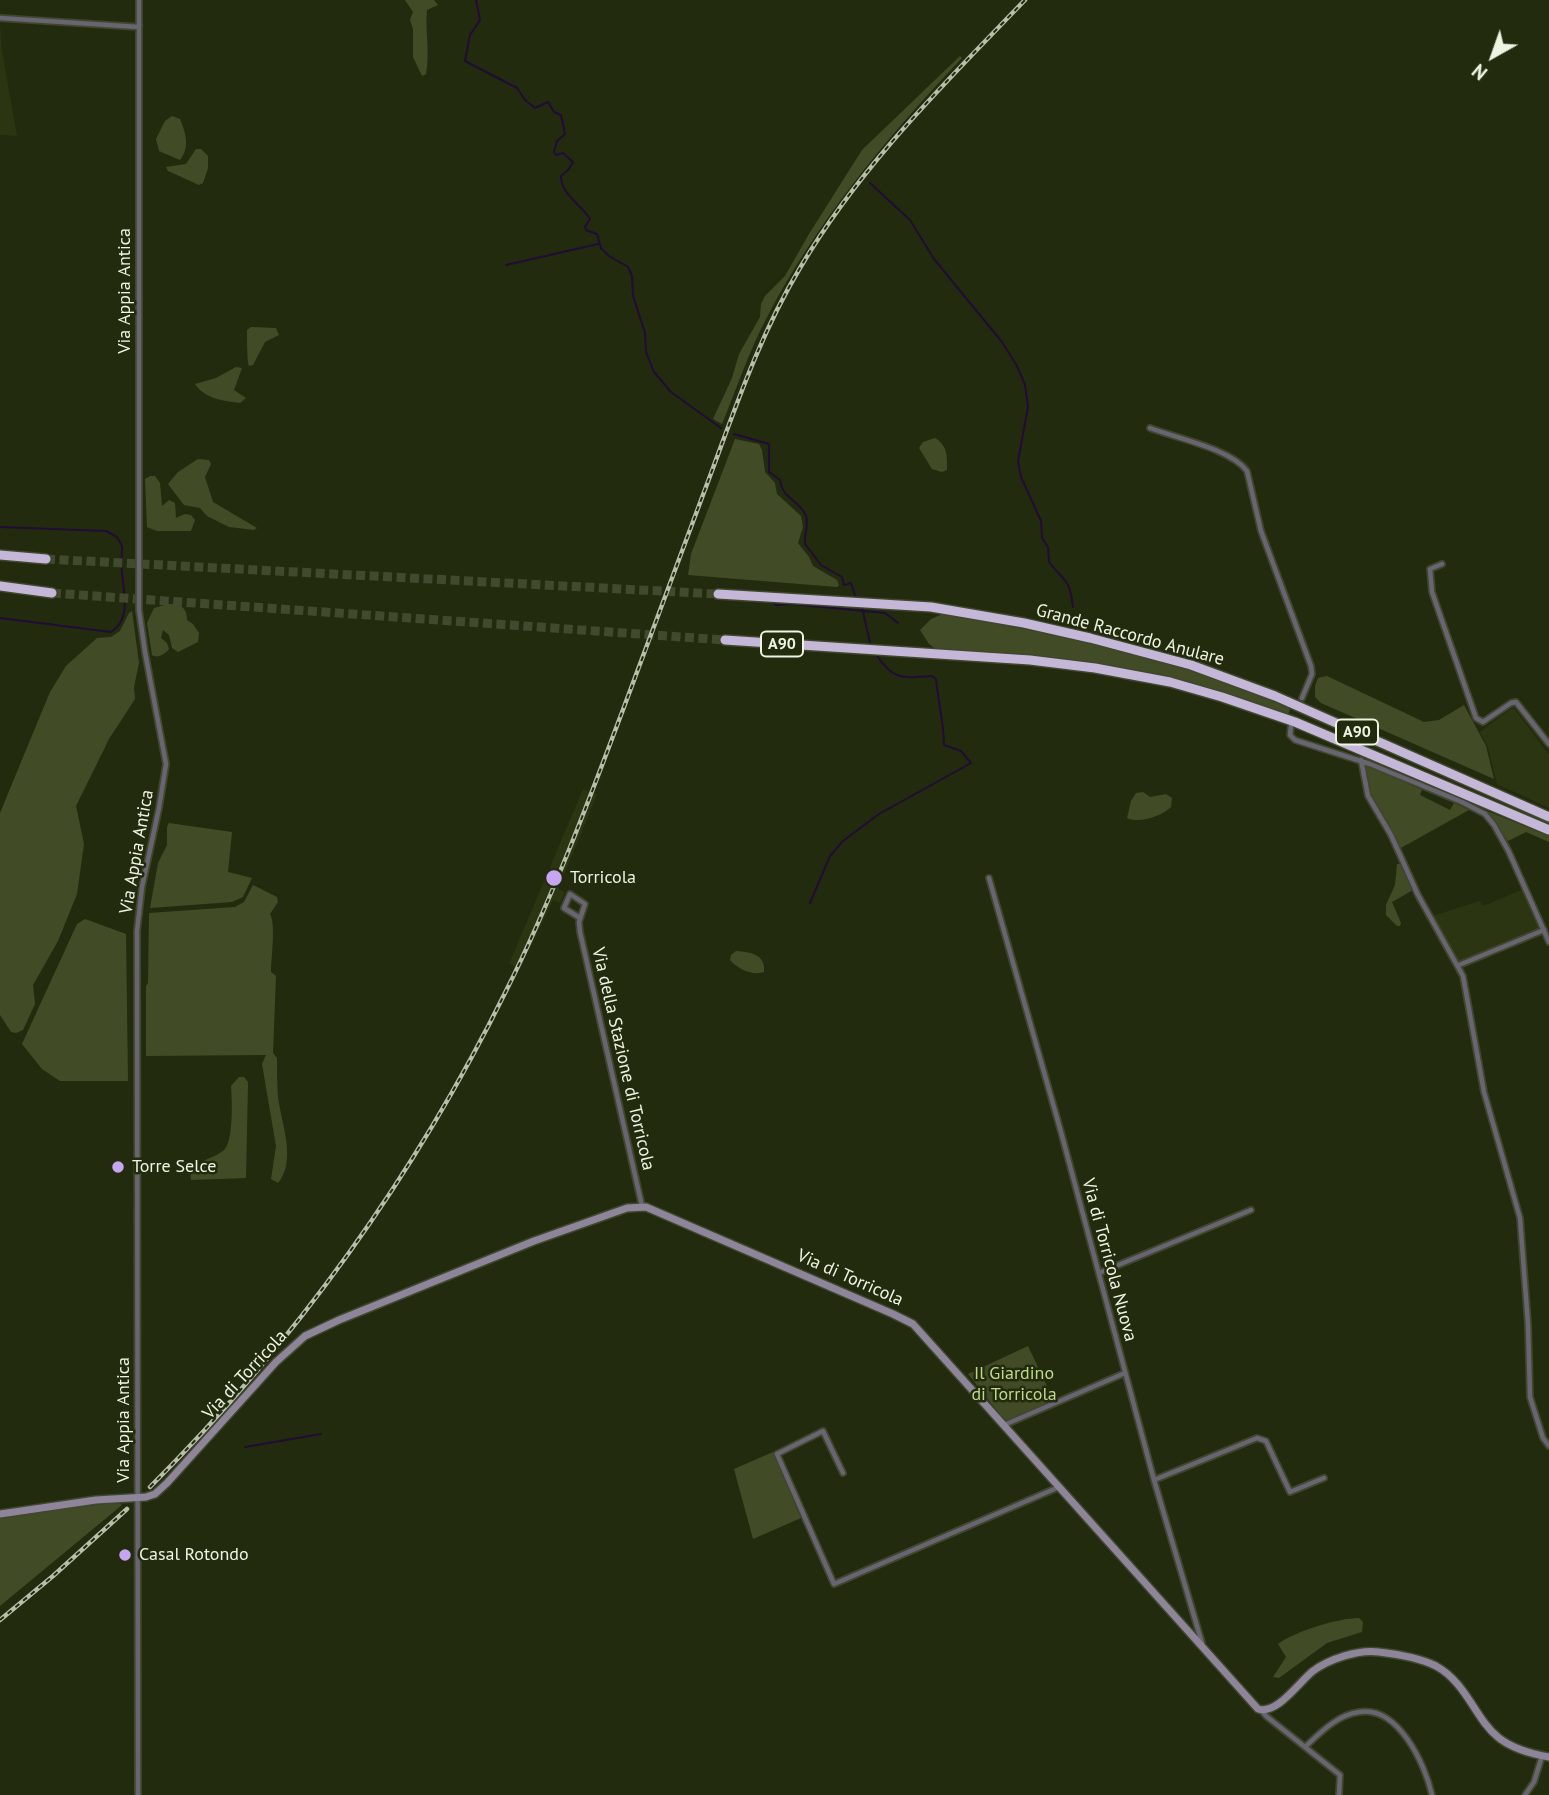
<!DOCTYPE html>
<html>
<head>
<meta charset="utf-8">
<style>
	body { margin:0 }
	#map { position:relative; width:1549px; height:1795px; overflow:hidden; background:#232b0f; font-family:"PT Sans",sans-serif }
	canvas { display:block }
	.north { position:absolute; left:1458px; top:21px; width:70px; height:70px; -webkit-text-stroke:5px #232b0f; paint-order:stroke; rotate:220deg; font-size:19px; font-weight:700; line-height:28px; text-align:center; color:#edf4e2 }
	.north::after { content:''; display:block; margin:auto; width:24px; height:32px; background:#edf4e2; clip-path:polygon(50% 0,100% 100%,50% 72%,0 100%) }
</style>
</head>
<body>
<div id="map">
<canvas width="1549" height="1795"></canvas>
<div class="north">N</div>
</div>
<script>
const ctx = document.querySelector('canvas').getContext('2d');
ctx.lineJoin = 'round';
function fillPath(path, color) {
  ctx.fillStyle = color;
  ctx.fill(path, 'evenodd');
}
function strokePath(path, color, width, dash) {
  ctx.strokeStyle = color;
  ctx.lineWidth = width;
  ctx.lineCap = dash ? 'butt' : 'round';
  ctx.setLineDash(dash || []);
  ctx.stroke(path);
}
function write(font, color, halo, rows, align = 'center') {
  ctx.font = font + ' "PT Sans",sans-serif';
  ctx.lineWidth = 5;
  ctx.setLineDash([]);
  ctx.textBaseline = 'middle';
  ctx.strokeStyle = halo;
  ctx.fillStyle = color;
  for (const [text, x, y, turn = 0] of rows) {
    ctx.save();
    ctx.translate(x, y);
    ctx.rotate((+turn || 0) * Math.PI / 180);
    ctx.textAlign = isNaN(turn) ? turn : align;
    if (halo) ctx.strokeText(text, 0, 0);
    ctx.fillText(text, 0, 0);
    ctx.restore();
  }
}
const built = new Path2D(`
	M 0,24 L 2,51 L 17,136 L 0,135 Z
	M 1513,707 L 1549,755 L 1549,808 L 1497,784 L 1488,747 L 1480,732 Z
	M 583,789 L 597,795 L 558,889 L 565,892 L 560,903 L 553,900 L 520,969 L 509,964 Z
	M 1524,889 L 1540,929 L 1459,963 L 1432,916 L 1480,901 L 1483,906 Z`);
const green = new Path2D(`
	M 405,0 L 434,0 L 438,5 L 427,10 C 425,32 430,52 426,74 L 422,76 L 413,57 L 413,29 L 410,20 L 413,12 Z
	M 960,56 L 962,58 C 886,138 816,222 765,321 C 748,354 736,390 722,424 L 713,419 L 732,378 L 739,354 L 760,317 L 761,304 L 765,296 L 785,276 L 809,234 L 862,150 Z
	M 172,116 L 180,119 C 186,134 190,147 180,160 L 159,151 L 156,139 L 165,121 Z
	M 196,149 L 201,149 L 208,156 L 208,168 L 203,183 L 199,185 L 168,171 L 166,167 L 186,164 Z
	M 251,327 L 276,328 L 279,335 L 265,342 L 253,365 L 249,366 C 247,362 247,335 247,330 Z
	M 236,367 L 242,368 L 234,390 L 246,398 L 240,403 C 224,401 205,399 195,384 L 216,378 Z
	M 935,438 C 948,446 947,456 947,470 L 942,472 L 932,469 L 919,448 L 923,442 Z
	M 735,439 L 759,444 L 762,450 L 765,472 L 775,483 L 777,494 L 801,516 L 803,527 L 798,543 L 809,557 L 813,566 L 837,580 L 839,585 L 837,587 L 688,575 L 691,554 Z
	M 198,459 L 209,460 L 211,464 L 205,477 L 213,502 L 257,528 L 254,530 L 229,527 L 207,516 L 200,508 L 184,505 L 168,484 L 178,472 Z
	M 150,476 L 155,476 L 160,483 L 162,506 L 169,500 L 175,503 L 176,518 L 185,514 L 191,515 L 195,520 L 191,531 L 157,531 L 147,527 L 145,479 Z
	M 169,604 C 181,603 187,608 187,620 L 193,624 L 199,633 L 198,642 L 178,652 L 172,648 L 169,635 L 163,630 L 161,638 L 167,643 L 169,649 C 165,654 158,659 152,655 L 147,623 L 154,608 Z
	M 132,611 L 139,663 L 134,687 L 135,699 L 109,739 L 76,806 L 84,844 L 77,894 L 58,941 L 33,985 L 35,1004 L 23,1030 L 16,1033 L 11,1032 L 0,1015 L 0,813 L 50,692 L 66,666 L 97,638 L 111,637 L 120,631 L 129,613 Z
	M 943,614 L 1084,640 L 1217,678 L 1291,707 L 1288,715 L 1219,691 L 1111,666 L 937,650 L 929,644 L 920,630 L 931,619 Z
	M 1327,676 L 1424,722 L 1439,720 L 1464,705 L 1486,746 L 1494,779 L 1321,703 L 1315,697 L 1315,686 L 1318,678 Z
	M 1364,764 L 1422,790 L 1420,795 L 1450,810 L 1454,803 L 1469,810 L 1399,849 L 1369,794 Z
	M 1143,792 L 1150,797 L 1166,794 L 1172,798 L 1171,807 C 1162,816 1139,824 1127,818 L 1131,801 L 1136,793 Z
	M 1482,809 L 1549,836 L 1549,842 L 1526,832 L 1508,841 L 1492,818 Z
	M 169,823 L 232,832 L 228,872 L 252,878 L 243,897 L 232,902 L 150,908 L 158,863 L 167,845 L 167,827 Z
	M 1397,864 L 1400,864 L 1413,890 L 1392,902 L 1401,923 L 1400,926 L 1397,926 L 1386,915 L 1386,905 L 1395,885 Z
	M 253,885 L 277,897 L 278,902 L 270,914 C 276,925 271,957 271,972 L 276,976 L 273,1053 L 277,1058 C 277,1071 277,1084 278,1097 C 281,1123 297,1160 278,1183 L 271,1179 L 276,1146 L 262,1064 L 266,1055 L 146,1056 L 146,986 L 148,983 L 149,913 L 235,907 L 244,902 Z
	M 85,919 L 126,934 L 128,1081 L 60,1081 L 42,1069 L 22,1044 L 77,924 Z
	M 736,951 C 750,952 766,954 764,972 C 752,976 738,969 730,960 L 731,955 Z
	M 239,1077 L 244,1077 L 248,1082 L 246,1178 L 191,1180 L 190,1171 C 198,1160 212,1159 223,1151 C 234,1144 232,1099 231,1086 Z
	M 1028,1346 L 1054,1401 L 1006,1422 L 968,1374 Z
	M 773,1452 L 801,1518 L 753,1539 L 734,1469 Z
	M 117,1502 L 122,1505 L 0,1606 L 0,1517 Z
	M 1359,1618 L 1363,1622 L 1362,1632 L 1327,1643 L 1279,1678 L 1273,1677 L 1286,1657 L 1278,1644 C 1293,1632 1338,1618 1359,1618 Z`);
const stream = new Path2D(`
	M 476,0 L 480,20 L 470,35 L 465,61 L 517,88 L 525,100 L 535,108 L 548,102 L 554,112 L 561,115 L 565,134 L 557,141 L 554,152 L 556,155 L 563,153 L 573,162 L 569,169 L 561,176 C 561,195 581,204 590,219 L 585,227 L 586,230 L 597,234 L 601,248 L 609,256 L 628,267 L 632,276 L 633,296 L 645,333 L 646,352 L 654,372 L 671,392 L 721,428
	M 870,183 L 910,220 L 934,259 L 1002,342 L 1017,366 L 1025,385 L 1028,407 L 1018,461 L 1021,477 L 1041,521 L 1042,538 L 1048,547 L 1049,562 C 1066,584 1069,577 1073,607
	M 506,265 L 598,244
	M 734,434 L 769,444 L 769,472 L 780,480 C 782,499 801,501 806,516 C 809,526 804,534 805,544 L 821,565 L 842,577 L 844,585 L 851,583 L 855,595
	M 0,527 L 106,531 L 117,537 L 122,546 C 122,555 121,565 122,574 C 124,594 131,620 111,632 L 0,618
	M 772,602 L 776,605 L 791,604 L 885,613 L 898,623
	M 862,607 L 870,643
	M 810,903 L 830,856 L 843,841 L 879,814 L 971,763 L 961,751 L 944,745 C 944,723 938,701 936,679 L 932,676 C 903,678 893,681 876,654
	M 245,1447 L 321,1434`);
const highwayTunnel = new Path2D(`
	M 46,559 L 718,594
	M 52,593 L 725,640`);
const street = new Path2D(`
	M 0,18 L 139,27
	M 1150,428 C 1176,438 1231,449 1247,471 L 1261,531 L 1311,666 L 1312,674 L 1302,698
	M 1442,564 L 1430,569 L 1432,592 L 1476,718 L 1483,722 L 1511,703 L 1516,702 L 1549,744
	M 1291,726 L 1290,735 L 1295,740 L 1370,764 L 1462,802 L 1485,814 L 1494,825 L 1509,852 L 1549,942
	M 1361,760 L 1368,796 L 1391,835 L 1418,895 L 1463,976 L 1484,1092 L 1520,1218 L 1528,1324 L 1530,1397 L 1543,1438 L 1549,1446
	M 989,878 L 1061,1132 L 1154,1480 L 1202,1643
	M 580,918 L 564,908 L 570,894 L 585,904 L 579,922 L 580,932 L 642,1206
	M 1459,965 L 1544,930
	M 1099,1273 L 1251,1210
	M 1004,1425 L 1125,1373
	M 843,1473 L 823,1431 L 777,1454 L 834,1584 L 1059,1487
	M 1154,1480 L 1257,1438 L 1266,1441 L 1290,1492 L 1324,1478
	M 1262,1711 L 1266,1716 L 1340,1775 L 1339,1795
	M 1305,1747 C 1320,1733 1337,1715 1359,1712 C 1398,1705 1425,1764 1432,1795
	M 138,1795 L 137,931 L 142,887 L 159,808 L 166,764 L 145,652 L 139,610 L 139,0
	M 1525,1795 L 1534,1782 L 1542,1756`);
const secondary = new Path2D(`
	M 0,1514 L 96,1500 L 146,1497 L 155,1494 L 167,1483 L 276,1362 L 305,1336 L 339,1320 L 534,1241 L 627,1208 L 646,1207 L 893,1314 L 913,1324 L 1258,1709 C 1277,1715 1299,1682 1313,1671 C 1329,1659 1359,1649 1379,1652 C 1396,1654 1420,1658 1436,1666 C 1468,1684 1474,1718 1499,1738 C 1513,1749 1532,1754 1549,1757`);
const highway = new Path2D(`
	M 0,555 L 46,559
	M 0,586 L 52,593
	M 718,594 L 931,607 L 1024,623 L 1090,638 L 1191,665 L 1275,696 L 1549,817
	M 725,640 L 1030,660 L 1095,668 L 1170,682 L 1222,697 L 1295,722 L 1549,830`);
const rail = new Path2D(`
	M 150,1487 C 296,1341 415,1175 506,991 C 552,899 588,803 624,707 C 654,628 683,548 713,468 C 738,400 762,331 800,268 C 860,166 944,84 1025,0
	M 0,1620 L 53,1576 L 127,1509`);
const markers = [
	[554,878,9,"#c6a6f0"],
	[118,1167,7,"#c6a6f0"],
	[125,1555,7,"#c6a6f0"]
];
const shields = [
	[782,644,42],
	[1357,732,42]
];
const shieldNames = [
	["A90",782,644],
	["A90",1357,732]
];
const streetNames = [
	["Via Appia Antica",125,291,-90],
	["Grande Raccordo Anulare",1130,635,15],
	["Via Appia Antica",137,852,-80],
	["Via della Stazione di Torricola",623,1059,77],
	["Via di Torricola Nuova",1109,1260,75],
	["Via di Torricola",850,1278,24],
	["Via di Torricola",245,1375,-47],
	["Via Appia Antica",124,1420,-90]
];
const poiNames = [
	["Torricola",570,878],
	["Torre Selce",132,1167],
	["Casal Rotondo",139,1555]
];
const parkNames = [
	["Il Giardino",1014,1374],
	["di Torricola",1014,1395]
];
fillPath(built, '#2b3511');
fillPath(green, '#414c27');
strokePath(stream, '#210c35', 2);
strokePath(highwayTunnel, '#41492f', 9, [9, 4.5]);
strokePath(street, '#3f472d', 8);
strokePath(secondary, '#3f472d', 10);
strokePath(highway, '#3f472d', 12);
strokePath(street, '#696471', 4.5);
strokePath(secondary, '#8e859a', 7);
strokePath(highway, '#c4b7d8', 9);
strokePath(rail, '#b7beaa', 4.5);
strokePath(rail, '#232b0f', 2, [5]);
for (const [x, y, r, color] of markers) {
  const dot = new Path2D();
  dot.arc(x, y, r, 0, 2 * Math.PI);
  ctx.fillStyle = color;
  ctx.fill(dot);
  strokePath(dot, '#232b0f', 2.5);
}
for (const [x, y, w] of shields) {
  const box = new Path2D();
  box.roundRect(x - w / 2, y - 12.5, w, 25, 5);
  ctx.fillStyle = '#232b0f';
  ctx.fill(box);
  strokePath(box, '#edf4e2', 2);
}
write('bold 16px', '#edf4e2', null, shieldNames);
write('18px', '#edf4e2', '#232b0f', streetNames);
write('18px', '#edf4e2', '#232b0f', poiNames, 'left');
write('18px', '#bfd888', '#232b0f', parkNames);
</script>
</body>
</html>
